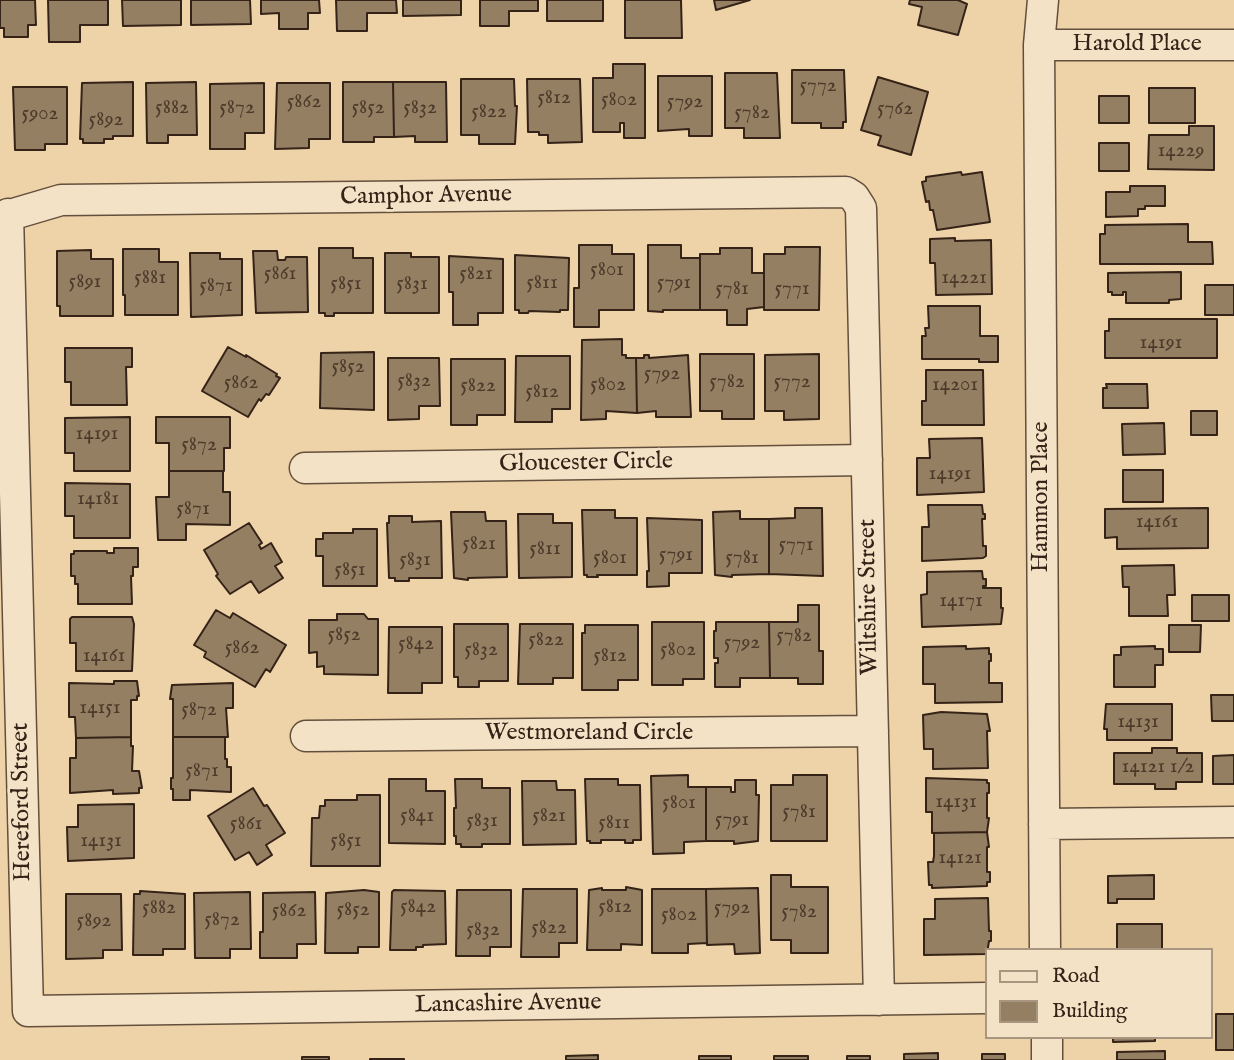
<!DOCTYPE html>
<html>
<head>
<meta charset="utf-8">
<style>
	body { margin:0 }
	#map { position:relative; width:1234px; height:1060px; overflow:hidden; background:#eed3a9; font-family:"IM FELL English",serif }
	canvas { display:block }
	.legend { position:absolute; left:985px; top:948px; width:228px; height:91px; box-sizing:border-box; background:#f4e2c7; border:2px solid #a89681; margin:0; padding:9px 12px; list-style:none; font-size:21px; color:#352318 }
	.legend li { display:flex; align-items:center; gap:14px; height:35px }
	.legend b { width:35px; border:2px solid #a89681 }
</style>
</head>
<body>
<div id="map">
<canvas width="1234" height="1060"></canvas>
<ul class="legend">
<li><b style="height:9px;background:#f4e2c7"></b>Road</li>
<li><b style="height:19px;background:#957f63"></b>Building</li>
</ul>
</div>
<script>
const ctx = document.querySelector('canvas').getContext('2d');
ctx.lineJoin = 'round';
function fillPath(path, color) {
  ctx.fillStyle = color;
  ctx.fill(path, 'evenodd');
}
function strokePath(path, color, width, dash) {
  ctx.strokeStyle = color;
  ctx.lineWidth = width;
  ctx.lineCap = dash ? 'butt' : 'round';
  ctx.setLineDash(dash || []);
  ctx.stroke(path);
}
function write(font, color, halo, rows, align = 'center') {
  ctx.font = font + ' "IM FELL English",serif';
  ctx.lineWidth = 5;
  ctx.setLineDash([]);
  ctx.textBaseline = 'middle';
  ctx.strokeStyle = halo;
  ctx.fillStyle = color;
  for (const [text, x, y, turn = 0] of rows) {
    ctx.save();
    ctx.translate(x, y);
    ctx.rotate((+turn || 0) * Math.PI / 180);
    ctx.textAlign = isNaN(turn) ? turn : align;
    if (halo) ctx.strokeText(text, 0, 0);
    ctx.fillText(text, 0, 0);
    ctx.restore();
  }
}
const building = new Path2D(`
	M 0,0 L 35,0 L 36,25 L 28,25 L 28,37 L 4,37 L 4,28 L 0,28 Z
	M 48,0 L 108,0 L 108,25 L 80,25 L 80,42 L 49,42 Z
	M 122,0 L 181,0 L 181,25 L 123,26 Z
	M 191,0 L 250,0 L 251,24 L 191,25 Z
	M 261,0 L 319,0 L 320,13 L 308,13 L 308,29 L 279,29 L 279,13 L 261,14 Z
	M 336,0 L 396,0 L 397,13 L 367,13 L 367,31 L 337,31 Z
	M 403,0 L 461,0 L 461,15 L 403,16 Z
	M 480,0 L 538,0 L 538,11 L 509,11 L 509,26 L 480,26 Z
	M 547,0 L 603,0 L 603,21 L 547,21 Z
	M 625,0 L 681,0 L 682,38 L 625,38 Z
	M 714,0 L 750,0 L 716,10 Z
	M 910,0 L 958,0 L 967,4 L 958,35 L 918,25 L 922,7 L 909,4 Z
	M 613,64 L 645,64 L 645,138 L 624,138 L 624,123 L 620,123 L 620,132 L 593,132 L 593,78 L 613,78 Z
	M 792,70 L 844,70 L 846,122 L 843,122 L 843,128 L 821,128 L 821,123 L 792,123 Z
	M 725,73 L 777,73 L 780,138 L 744,138 L 744,128 L 725,128 Z
	M 658,76 L 712,76 L 712,136 L 689,136 L 689,129 L 658,131 Z
	M 878,77 L 928,92 L 911,155 L 878,145 L 881,136 L 861,130 Z
	M 461,79 L 514,79 L 515,106 L 517,106 L 515,144 L 479,144 L 479,135 L 461,135 Z
	M 527,79 L 580,79 L 582,142 L 548,143 L 548,135 L 539,135 L 539,132 L 528,132 Z
	M 133,82 L 133,136 L 113,136 L 113,139 L 104,139 L 104,143 L 83,143 L 83,139 L 80,139 L 82,83 Z
	M 196,82 L 197,135 L 168,135 L 168,143 L 147,143 L 146,83 Z
	M 343,82 L 393,82 L 394,137 L 374,137 L 374,142 L 343,142 Z
	M 393,82 L 446,82 L 447,142 L 415,142 L 415,136 L 394,137 Z
	M 264,83 L 264,133 L 245,133 L 245,149 L 210,149 L 210,84 Z
	M 277,83 L 330,83 L 330,139 L 309,139 L 309,148 L 275,149 Z
	M 13,87 L 67,87 L 67,144 L 45,144 L 45,150 L 15,150 Z
	M 1149,88 L 1195,88 L 1195,123 L 1149,123 Z
	M 1099,96 L 1129,96 L 1129,123 L 1099,123 Z
	M 1189,126 L 1214,126 L 1214,170 L 1148,169 L 1149,135 L 1189,135 Z
	M 1099,143 L 1129,143 L 1129,171 L 1099,171 Z
	M 961,172 L 962,175 L 982,172 L 990,222 L 937,230 L 933,210 L 930,210 L 929,201 L 926,202 L 922,182 L 926,181 L 926,177 Z
	M 1130,186 L 1165,186 L 1165,206 L 1145,206 L 1145,209 L 1138,209 L 1138,216 L 1106,217 L 1106,192 L 1130,192 Z
	M 1188,224 L 1188,242 L 1212,242 L 1213,264 L 1100,264 L 1100,234 L 1105,234 L 1105,225 Z
	M 955,238 L 955,241 L 991,240 L 992,294 L 936,295 L 935,263 L 930,263 L 930,239 Z
	M 579,245 L 612,245 L 612,254 L 634,254 L 634,310 L 599,310 L 599,327 L 574,327 L 574,288 L 579,288 Z
	M 648,245 L 681,245 L 681,258 L 700,258 L 700,310 L 663,310 L 663,312 L 648,311 Z
	M 785,247 L 820,247 L 819,310 L 764,310 L 764,254 L 785,254 Z
	M 319,248 L 353,248 L 353,258 L 373,258 L 373,313 L 334,313 L 334,316 L 325,316 L 325,313 L 319,313 Z
	M 720,248 L 752,248 L 752,273 L 764,273 L 764,307 L 747,309 L 747,325 L 727,325 L 727,310 L 700,310 L 700,254 L 720,254 Z
	M 123,249 L 159,249 L 159,262 L 178,262 L 178,315 L 125,315 L 125,295 L 123,295 Z
	M 91,250 L 91,259 L 113,259 L 113,316 L 60,316 L 60,306 L 57,306 L 57,251 Z
	M 253,251 L 277,251 L 278,260 L 285,260 L 286,257 L 307,257 L 308,312 L 256,313 Z
	M 190,253 L 220,253 L 220,259 L 242,259 L 242,315 L 191,317 Z
	M 385,253 L 411,253 L 411,257 L 439,257 L 439,313 L 385,313 Z
	M 515,255 L 569,258 L 568,310 L 560,310 L 560,312 L 529,311 L 528,313 L 519,313 L 519,310 L 515,310 Z
	M 449,256 L 503,259 L 503,313 L 478,313 L 478,325 L 453,325 L 453,292 L 449,292 Z
	M 1181,272 L 1181,299 L 1169,300 L 1169,303 L 1126,303 L 1126,292 L 1123,292 L 1123,295 L 1112,295 L 1112,292 L 1108,292 L 1108,273 Z
	M 1205,285 L 1234,285 L 1234,315 L 1205,315 Z
	M 928,306 L 980,306 L 980,336 L 998,336 L 998,362 L 979,362 L 979,359 L 922,359 L 922,336 L 926,336 L 925,328 L 929,328 Z
	M 1109,319 L 1217,319 L 1217,358 L 1105,358 L 1105,331 L 1109,331 Z
	M 622,339 L 622,355 L 626,355 L 626,358 L 636,358 L 637,413 L 606,411 L 606,419 L 581,420 L 582,340 Z
	M 228,347 L 246,357 L 246,355 L 277,374 L 276,376 L 280,378 L 269,395 L 266,394 L 261,401 L 259,399 L 248,417 L 202,391 Z
	M 65,348 L 132,348 L 132,367 L 126,367 L 127,405 L 71,405 L 71,382 L 65,382 Z
	M 374,352 L 374,410 L 320,408 L 321,353 Z
	M 700,354 L 754,354 L 754,419 L 722,419 L 722,411 L 700,411 Z
	M 819,354 L 819,419 L 784,420 L 784,411 L 765,411 L 765,355 Z
	M 644,355 L 649,355 L 649,358 L 688,355 L 691,417 L 656,417 L 656,411 L 637,413 L 636,358 L 644,358 Z
	M 516,356 L 570,356 L 570,409 L 552,409 L 552,422 L 515,422 Z
	M 388,358 L 439,358 L 440,406 L 419,406 L 419,419 L 388,420 Z
	M 451,359 L 505,359 L 505,415 L 477,415 L 477,425 L 451,425 Z
	M 926,370 L 983,370 L 984,425 L 922,425 L 922,401 L 926,401 Z
	M 1106,384 L 1147,384 L 1148,408 L 1103,408 L 1103,388 L 1107,388 Z
	M 1191,411 L 1217,411 L 1217,435 L 1191,435 Z
	M 130,417 L 130,471 L 74,471 L 74,453 L 65,453 L 65,418 Z
	M 156,417 L 230,417 L 230,448 L 224,448 L 224,471 L 169,471 L 169,443 L 156,443 Z
	M 1164,423 L 1165,454 L 1123,455 L 1122,424 Z
	M 982,438 L 984,492 L 917,495 L 917,458 L 930,458 L 929,439 Z
	M 1123,470 L 1163,470 L 1163,502 L 1123,502 Z
	M 169,471 L 223,471 L 223,492 L 230,492 L 230,525 L 186,524 L 186,540 L 158,540 L 156,497 L 169,497 Z
	M 65,483 L 130,484 L 130,538 L 74,538 L 74,516 L 65,516 Z
	M 928,505 L 982,505 L 983,514 L 985,514 L 985,519 L 982,519 L 983,546 L 986,546 L 986,556 L 983,558 L 922,561 L 922,527 L 929,527 Z
	M 795,508 L 822,508 L 823,576 L 769,574 L 769,519 L 795,518 Z
	M 1208,508 L 1208,548 L 1117,549 L 1117,537 L 1105,538 L 1105,509 Z
	M 582,510 L 615,510 L 615,518 L 637,518 L 637,575 L 597,575 L 598,577 L 587,577 L 587,575 L 584,575 Z
	M 740,511 L 740,519 L 769,519 L 769,574 L 732,575 L 732,577 L 715,575 L 713,512 Z
	M 451,512 L 485,512 L 486,521 L 506,521 L 507,577 L 468,578 L 468,580 L 454,578 Z
	M 518,514 L 553,514 L 553,523 L 572,523 L 572,577 L 519,578 Z
	M 389,516 L 412,516 L 412,522 L 441,521 L 442,578 L 409,578 L 409,581 L 395,581 L 395,578 L 389,578 L 387,523 L 389,523 Z
	M 647,518 L 702,520 L 702,573 L 669,573 L 669,586 L 647,587 L 647,571 L 649,571 Z
	M 249,523 L 262,543 L 259,545 L 261,549 L 271,543 L 282,562 L 275,566 L 283,578 L 259,593 L 251,581 L 230,594 L 216,576 L 218,574 L 204,550 Z
	M 353,529 L 377,529 L 377,586 L 323,586 L 323,556 L 316,556 L 316,539 L 323,539 L 323,533 L 353,533 Z
	M 114,548 L 138,548 L 138,567 L 133,567 L 133,576 L 131,576 L 132,604 L 78,604 L 78,584 L 75,584 L 75,576 L 71,576 L 71,554 L 74,554 L 74,551 L 107,551 L 107,553 L 114,553 Z
	M 1174,565 L 1175,595 L 1167,595 L 1168,616 L 1129,616 L 1129,587 L 1123,587 L 1122,566 Z
	M 982,571 L 983,579 L 986,579 L 986,586 L 983,586 L 983,588 L 1001,588 L 1001,608 L 1003,608 L 1001,624 L 922,627 L 921,595 L 927,594 L 927,572 Z
	M 1192,595 L 1229,595 L 1229,621 L 1192,621 Z
	M 798,605 L 819,605 L 819,651 L 823,651 L 823,684 L 798,684 L 798,678 L 770,678 L 769,622 L 798,622 Z
	M 216,610 L 230,618 L 233,613 L 286,645 L 270,672 L 266,669 L 255,687 L 204,657 L 206,652 L 194,645 Z
	M 337,614 L 364,614 L 368,619 L 378,619 L 378,675 L 324,674 L 324,666 L 317,667 L 317,652 L 309,653 L 309,620 L 337,620 Z
	M 72,617 L 132,617 L 134,624 L 132,671 L 76,671 L 76,643 L 70,643 L 70,619 Z
	M 652,622 L 704,622 L 704,679 L 683,679 L 683,685 L 652,685 Z
	M 716,622 L 769,622 L 770,678 L 740,678 L 740,687 L 715,687 L 715,663 L 718,663 L 718,658 L 714,658 L 714,631 L 716,631 Z
	M 454,624 L 508,624 L 508,681 L 479,681 L 479,687 L 458,687 L 458,677 L 454,677 Z
	M 520,624 L 573,624 L 573,678 L 553,678 L 553,684 L 518,684 Z
	M 585,625 L 638,625 L 638,680 L 618,680 L 618,690 L 582,690 L 582,633 L 585,633 Z
	M 1169,625 L 1201,625 L 1200,652 L 1169,652 Z
	M 389,627 L 442,627 L 442,683 L 422,683 L 422,693 L 388,693 Z
	M 966,646 L 966,649 L 989,648 L 989,654 L 991,654 L 991,661 L 989,661 L 989,683 L 1002,683 L 1002,702 L 935,703 L 935,684 L 923,684 L 923,647 Z
	M 1155,646 L 1155,649 L 1163,649 L 1163,665 L 1155,665 L 1155,687 L 1114,687 L 1114,655 L 1121,655 L 1121,647 Z
	M 114,681 L 137,681 L 139,696 L 137,696 L 137,700 L 131,700 L 131,737 L 76,738 L 75,717 L 69,717 L 69,683 L 114,684 Z
	M 233,683 L 233,708 L 226,708 L 228,737 L 173,737 L 173,699 L 170,699 L 172,685 Z
	M 1211,695 L 1234,695 L 1234,721 L 1212,721 Z
	M 1106,704 L 1172,704 L 1172,740 L 1107,740 L 1107,729 L 1104,729 Z
	M 941,712 L 987,714 L 990,731 L 987,731 L 988,768 L 933,769 L 933,749 L 924,749 L 923,715 Z
	M 131,737 L 131,746 L 133,746 L 132,771 L 139,771 L 142,788 L 139,788 L 139,793 L 113,794 L 113,790 L 70,793 L 70,758 L 76,758 L 76,738 Z
	M 173,737 L 225,737 L 225,759 L 227,759 L 227,767 L 231,767 L 231,792 L 190,790 L 190,800 L 173,800 L 173,789 L 171,789 L 171,778 L 173,778 Z
	M 1152,748 L 1177,748 L 1177,753 L 1202,753 L 1202,782 L 1176,782 L 1176,789 L 1155,789 L 1155,784 L 1114,784 L 1114,753 L 1152,753 Z
	M 1234,755 L 1234,784 L 1213,784 L 1213,756 Z
	M 688,775 L 688,787 L 706,787 L 706,841 L 684,842 L 684,853 L 653,854 L 651,776 Z
	M 793,775 L 827,775 L 827,841 L 771,841 L 771,785 L 793,785 Z
	M 926,778 L 987,780 L 987,783 L 989,783 L 989,793 L 987,793 L 987,818 L 989,818 L 987,832 L 932,833 L 932,812 L 926,812 Z
	M 389,779 L 426,779 L 426,791 L 445,791 L 445,844 L 389,843 Z
	M 455,779 L 482,779 L 482,788 L 510,788 L 510,844 L 482,844 L 482,847 L 461,847 L 461,844 L 456,844 L 456,836 L 454,836 L 454,808 L 456,808 Z
	M 585,779 L 618,779 L 618,785 L 640,785 L 641,840 L 633,840 L 633,843 L 625,843 L 625,840 L 601,840 L 601,843 L 590,843 L 590,841 L 587,841 Z
	M 735,780 L 756,780 L 756,795 L 759,795 L 758,841 L 734,844 L 734,841 L 706,841 L 706,787 L 731,787 L 731,792 L 735,792 Z
	M 522,781 L 556,781 L 557,790 L 575,790 L 576,844 L 523,845 Z
	M 253,788 L 264,806 L 267,805 L 285,833 L 266,845 L 272,855 L 257,865 L 249,852 L 235,860 L 208,816 Z
	M 357,795 L 380,795 L 380,866 L 311,866 L 312,818 L 319,818 L 320,806 L 325,806 L 325,800 L 357,800 Z
	M 134,804 L 134,858 L 68,861 L 67,827 L 78,827 L 78,805 Z
	M 987,832 L 989,847 L 987,847 L 987,872 L 990,872 L 990,882 L 987,882 L 987,886 L 932,888 L 932,885 L 929,885 L 928,862 L 933,862 L 934,856 L 934,833 Z
	M 771,875 L 791,875 L 791,887 L 828,887 L 828,953 L 791,953 L 791,940 L 771,940 Z
	M 1154,875 L 1154,899 L 1117,899 L 1117,903 L 1108,903 L 1108,876 Z
	M 626,887 L 642,890 L 642,945 L 621,944 L 621,950 L 587,950 L 589,890 L 602,888 L 602,890 L 626,890 Z
	M 758,888 L 760,953 L 735,954 L 734,944 L 707,945 L 706,889 Z
	M 523,889 L 577,889 L 577,943 L 559,943 L 559,957 L 521,957 Z
	M 652,889 L 706,889 L 707,943 L 688,944 L 688,953 L 652,953 Z
	M 364,890 L 379,892 L 379,947 L 358,947 L 358,953 L 325,953 L 326,893 Z
	M 394,890 L 445,891 L 446,944 L 423,945 L 423,947 L 416,947 L 416,950 L 390,950 L 392,892 Z
	M 457,890 L 511,890 L 511,947 L 490,947 L 490,956 L 456,956 Z
	M 140,891 L 185,894 L 185,949 L 163,949 L 163,955 L 133,955 L 134,894 L 140,894 Z
	M 250,892 L 251,949 L 230,949 L 230,958 L 195,958 L 194,893 Z
	M 315,892 L 316,944 L 297,944 L 297,958 L 260,958 L 260,932 L 263,932 L 263,893 Z
	M 66,894 L 121,894 L 122,950 L 103,950 L 103,958 L 66,959 Z
	M 988,898 L 989,931 L 991,931 L 991,941 L 989,941 L 987,954 L 924,955 L 924,919 L 935,919 L 935,899 Z
	M 1117,924 L 1162,924 L 1162,950 L 1117,950 Z
	M 1216,1014 L 1234,1014 L 1234,1050 L 1216,1050 Z
	M 1113,1037 L 1155,1037 L 1155,1041 L 1113,1042 Z
	M 1165,1051 L 1165,1060 L 1117,1060 L 1117,1052 Z
	M 938,1053 L 938,1060 L 904,1060 L 904,1054 Z
	M 982,1054 L 1005,1054 L 1005,1060 L 982,1060 Z
	M 598,1055 L 598,1060 L 566,1060 L 566,1056 Z
	M 699,1056 L 731,1056 L 731,1060 L 699,1060 Z
	M 774,1056 L 808,1056 L 808,1060 L 774,1060 Z
	M 847,1056 L 870,1056 L 870,1060 L 847,1060 Z
	M 302,1057 L 329,1057 L 329,1060 L 302,1060 Z
	M 370,1059 L 404,1059 L 404,1060 L 370,1060 Z`);
const street = new Path2D(`
	M 1043,0 L 1039,45 L 1045,950
	M 1039,45 L 1234,45
	M 8,214 L 28,1011 L 987,998
	M 0,218 L 61,200 L 846,192 L 854,197 L 861,208 L 879,1000
	M 305,468 L 867,460
	M 306,736 L 873,731
	M 1044,824 L 1234,822
	M 1047,1037 L 1047,1060`);
const numberNames = [
	["5772",818,87],
	["5812",554,99],
	["5802",619,101],
	["5862",304,103],
	["5792",685,103],
	["5882",172,109],
	["5872",237,109],
	["5852",368,109],
	["5832",420,109],
	["5762",895,110],
	["5822",489,113],
	["5782",752,114],
	["5902",40,115],
	["5892",106,121],
	["14229",1181,152],
	["5801",607,271],
	["5861",280,275],
	["5821",476,275],
	["5881",150,279],
	["14221",964,279],
	["5891",85,283],
	["5811",542,284],
	["5791",674,284],
	["5851",346,285],
	["5831",412,285],
	["5871",216,287],
	["5781",732,290],
	["5771",792,290],
	["14191",1161,344],
	["5852",348,368],
	["5792",662,375],
	["5832",414,382],
	["5782",727,383],
	["5772",792,383],
	["5862",241,384],
	["5802",608,386],
	["14201",955,386],
	["5822",478,387],
	["5812",542,393],
	["14191",97,435],
	["5872",199,446],
	["14191",950,475],
	["14181",98,500],
	["5871",193,510],
	["14161",1157,523],
	["5821",479,545],
	["5771",796,546],
	["5811",545,550],
	["5791",676,556],
	["5801",610,559],
	["5781",742,559],
	["5831",415,561],
	["5851",350,571],
	["14171",961,602],
	["5852",344,636],
	["5782",794,637],
	["5822",546,641],
	["5792",742,644],
	["5842",416,645],
	["5862",242,649],
	["5832",481,651],
	["5802",678,651],
	["14161",104,657],
	["5812",610,657],
	["14151",100,709],
	["5872",199,711],
	["14131",1138,723],
	["14121 1/2",1158,768],
	["5871",202,772],
	["14131",956,803],
	["5801",679,804],
	["5781",799,813],
	["5841",417,817],
	["5821",549,817],
	["5791",732,821],
	["5831",482,822],
	["5811",614,824],
	["5861",246,825],
	["14131",101,842],
	["5851",346,842],
	["14121",960,859],
	["5842",418,908],
	["5812",615,908],
	["5882",159,909],
	["5792",732,909],
	["5852",353,911],
	["5862",289,912],
	["5782",799,913],
	["5802",679,916],
	["5872",222,921],
	["5892",94,922],
	["5822",549,929],
	["5832",483,931]
];
const streetNames = [
	["Harold Place",1137,45],
	["Camphor Avenue",426,197,-1],
	["Gloucester Circle",586,464,-1],
	["Hammon Place",1042,497,-90],
	["Wiltshire Street",870,597,-91],
	["Westmoreland Circle",589,734],
	["Hereford Street",23,802,-91],
	["Lancashire Avenue",508,1005,-1]
];
fillPath(building, '#957f63');
strokePath(building, '#352318', 2);
strokePath(street, '#634f3c', 33);
strokePath(street, '#f4e2c7', 30);
write('21px', '#4d3a2b', null, numberNames);
write('24px', '#352318', '#f4e2c7', streetNames);
</script>
</body>
</html>
